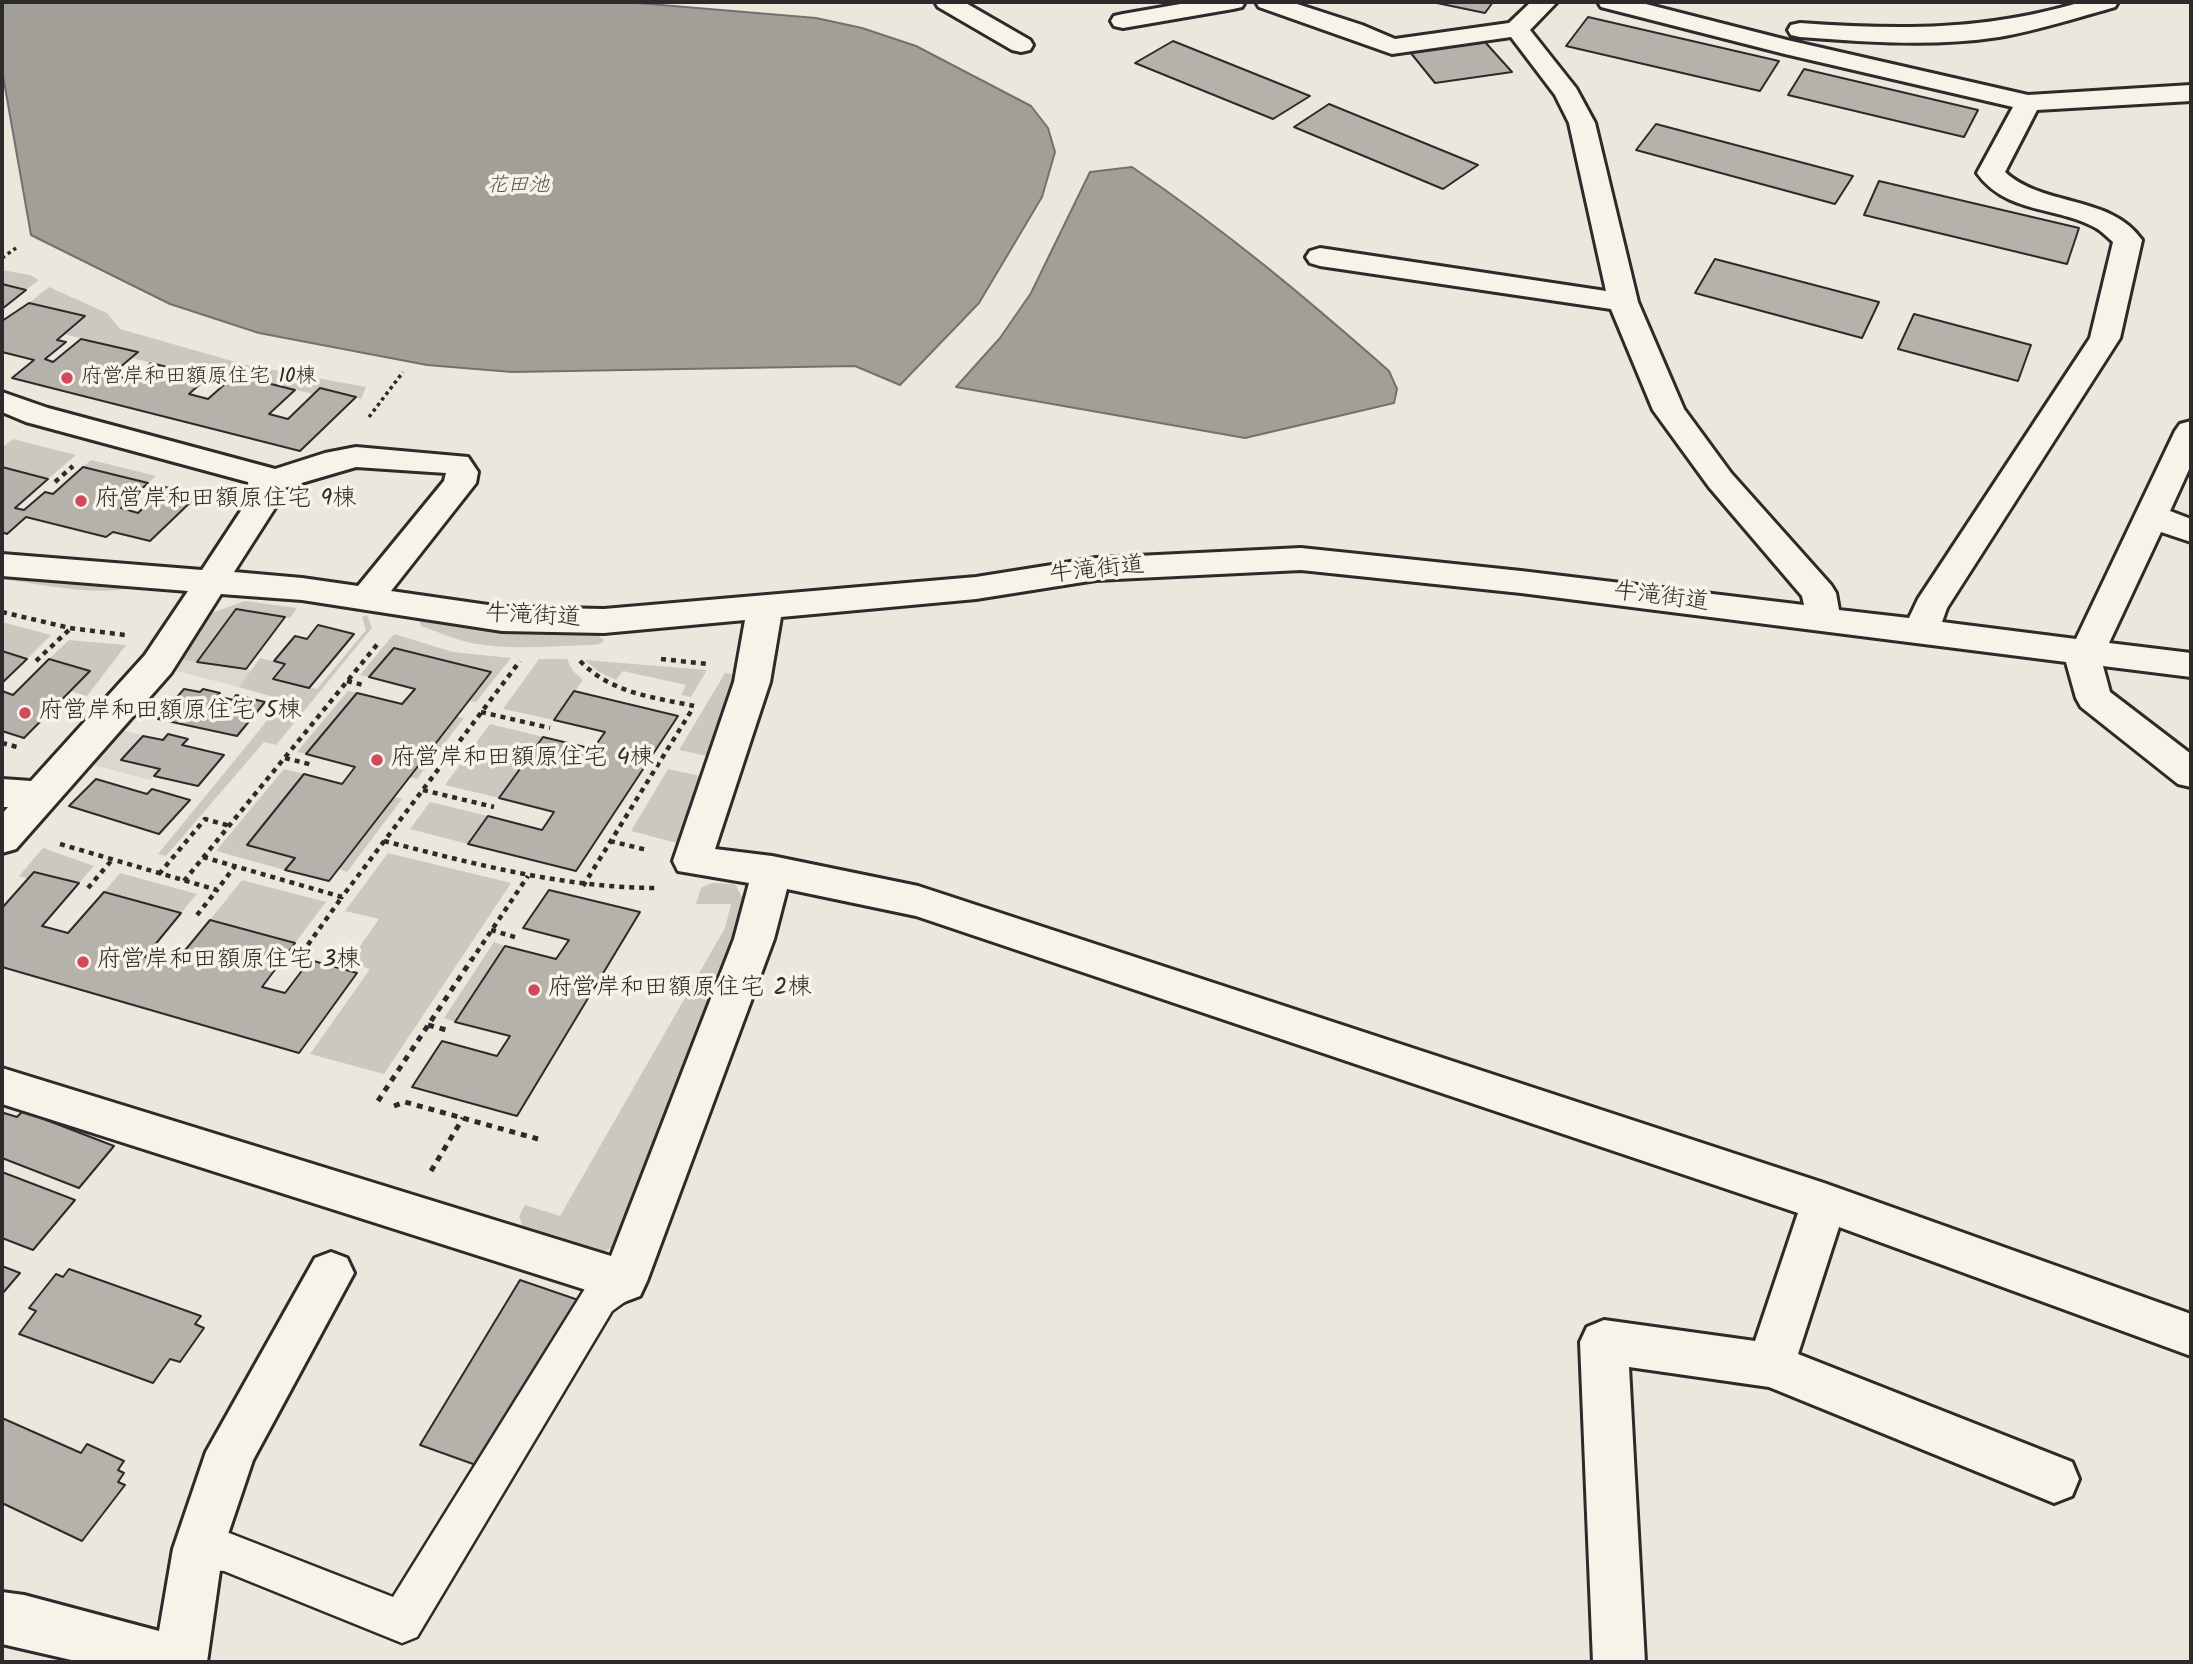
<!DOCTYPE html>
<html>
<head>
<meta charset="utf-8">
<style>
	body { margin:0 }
	#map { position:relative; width:2193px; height:1664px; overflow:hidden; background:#ebe7dd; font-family:Kalam,sans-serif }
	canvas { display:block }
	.frame { position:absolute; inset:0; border:4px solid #2b2b2b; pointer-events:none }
</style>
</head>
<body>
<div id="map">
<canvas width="2193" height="1664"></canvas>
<div class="frame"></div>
</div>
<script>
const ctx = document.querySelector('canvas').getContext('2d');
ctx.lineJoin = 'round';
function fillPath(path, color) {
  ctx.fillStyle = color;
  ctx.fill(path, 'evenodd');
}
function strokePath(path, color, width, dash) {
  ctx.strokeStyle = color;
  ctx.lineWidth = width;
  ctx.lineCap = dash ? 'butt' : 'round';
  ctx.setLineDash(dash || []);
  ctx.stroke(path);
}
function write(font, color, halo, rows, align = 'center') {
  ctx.font = font + ' Kalam,"Klee One",sans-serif';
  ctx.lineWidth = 7;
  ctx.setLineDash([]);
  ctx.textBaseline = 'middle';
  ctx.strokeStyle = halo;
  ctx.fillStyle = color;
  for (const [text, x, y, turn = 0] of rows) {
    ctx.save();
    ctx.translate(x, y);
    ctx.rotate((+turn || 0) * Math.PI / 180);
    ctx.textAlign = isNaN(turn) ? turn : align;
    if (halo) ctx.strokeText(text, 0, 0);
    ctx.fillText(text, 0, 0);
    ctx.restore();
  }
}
const built = new Path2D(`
	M 180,659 L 246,669 L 252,670 L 239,687 L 172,670 Z
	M 124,730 L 143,736 L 122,760 L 160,769 L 151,780 L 93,765 Z`);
const green = new Path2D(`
	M 2,270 L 30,275 L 39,280 L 26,290 L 2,284 Z
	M 49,287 L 107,313 L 120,329 L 246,365 L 366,387 L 361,399 L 320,388 L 313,394 L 235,375 L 228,382 L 132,358 L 137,352 L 63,334 L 85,316 L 29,303 Z
	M 13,439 L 76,455 L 48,479 L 2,467 L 2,448 Z
	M 91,460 L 156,476 L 148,483 L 83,467 Z
	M 2,575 L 137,586 C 103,598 39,584 2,579 Z
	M 245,601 L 297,608 L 290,618 L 237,609 L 197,662 L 180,659 L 209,614 Z
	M 367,615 L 372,628 L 276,745 L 264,742 L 166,856 L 158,854 L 284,700 L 239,687 L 260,658 L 285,664 L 274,679 L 317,689 L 366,630 L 362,617 Z
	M 419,619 L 493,631 L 597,634 L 604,640 L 600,644 L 593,645 C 552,646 507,651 467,642 C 451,638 436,631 421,626 Z
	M 2,622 L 51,635 L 27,659 L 2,651 Z
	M 394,634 L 453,652 L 511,658 L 476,702 L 469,701 L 490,671 L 394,648 L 369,677 L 360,675 Z
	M 69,640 L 126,645 L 87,696 L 70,691 L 90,671 L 49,659 Z
	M 539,659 L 567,659 L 573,671 L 583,680 L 554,720 L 503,709 Z
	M 585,660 L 707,670 L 691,697 L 681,695 L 686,685 L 623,671 L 616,680 L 599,672 Z
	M 725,673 L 739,675 L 712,757 L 679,750 Z
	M 348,691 L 357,693 L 306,754 L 297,752 Z
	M 457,717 L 464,718 L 417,779 L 410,777 Z
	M 490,724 L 543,737 L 499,798 L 445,785 Z
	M 284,769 L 304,774 L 247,844 L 295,858 L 285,870 L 216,851 Z
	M 668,769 L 705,777 L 681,844 L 631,831 Z
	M 394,797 L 402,799 L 347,872 L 339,869 Z
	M 430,802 L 488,816 L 468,844 L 410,829 Z
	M 43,848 L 94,866 L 79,883 L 34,872 L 28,879 L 19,876 Z
	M 388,853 L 511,883 L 384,1074 L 310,1054 L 370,969 L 349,962 L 379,919 L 345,911 Z
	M 120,873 L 197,894 L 181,913 L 104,892 Z
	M 242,880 L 326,902 L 295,943 L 210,920 Z
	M 712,883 L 735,884 L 745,903 L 730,950 L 618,1245 L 596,1255 L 525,1234 L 519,1216 L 525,1205 L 560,1216 L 725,928 L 731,904 L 696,904 L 701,888 Z
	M 494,942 L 505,946 L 455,1022 L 444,1018 Z`);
const water = new Path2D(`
	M 2,2 L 626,2 L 816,18 L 862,28 L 916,46 L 1031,106 L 1048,128 L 1055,152 L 1042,197 L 979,303 L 900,385 L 855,366 L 512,372 L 427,365 L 259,333 L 170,304 L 31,235 L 2,70 Z
	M 1132,167 C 1225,230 1305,297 1389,371 L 1397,389 L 1394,403 L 1245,438 L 956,387 L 1000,338 L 1031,293 L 1090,172 Z`);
const building = new Path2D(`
	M 1432,2 L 1493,2 L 1485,13 Z
	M 1588,17 L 1779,61 L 1760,91 L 1566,46 Z
	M 1173,41 L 1310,96 L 1273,119 L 1135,63 Z
	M 1485,42 L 1512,72 L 1435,83 L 1410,52 Z
	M 1804,69 L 1978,110 L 1964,137 L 1788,95 Z
	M 1329,104 L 1478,165 L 1443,189 L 1294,127 Z
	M 1656,124 L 1853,176 L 1835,204 L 1636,150 Z
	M 1879,181 L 2079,228 L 2067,264 L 1864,215 Z
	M 1715,259 L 1879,302 L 1862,338 L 1695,293 Z
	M 2,284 L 26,290 L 2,309 Z
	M 29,303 L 85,316 L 57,340 L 66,342 L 45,359 L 53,362 L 81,339 L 138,352 L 111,375 L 131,380 L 151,363 L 208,377 L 189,394 L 208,399 L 235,375 L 295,390 L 269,414 L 288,419 L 320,388 L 356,397 L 300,451 L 12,378 L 34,360 L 2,352 L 2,321 Z
	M 1914,314 L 2031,345 L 2018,381 L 1898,349 Z
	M 2,467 L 48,479 L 15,508 L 24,510 L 45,492 L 53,494 L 83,467 L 148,483 L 121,508 L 138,513 L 165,487 L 198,495 L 150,541 L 113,532 L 106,537 L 26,517 L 7,534 L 2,532 Z
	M 236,609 L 285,617 L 246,669 L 197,662 Z
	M 318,625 L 354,634 L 309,688 L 273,679 L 285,664 L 274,661 L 295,636 L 307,639 Z
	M 394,648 L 491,672 L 329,881 L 285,870 L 295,858 L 247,845 L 304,774 L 342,784 L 355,767 L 306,754 L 357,693 L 402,704 L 415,689 L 369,677 Z
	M 2,651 L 27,659 L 2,683 Z
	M 49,659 L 90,671 L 24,738 L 2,731 L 2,691 L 13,695 Z
	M 184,689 L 200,692 L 203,689 L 220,693 L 217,696 L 233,700 L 236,695 L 265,702 L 237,736 L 158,719 Z
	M 574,691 L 678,716 L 576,871 L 468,844 L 488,816 L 542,830 L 554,812 L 499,798 L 543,737 L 593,749 L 605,732 L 554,720 Z
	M 168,734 L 188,739 L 182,745 L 224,755 L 198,786 L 154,776 L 160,769 L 121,760 L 143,736 L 163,740 Z
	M 96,779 L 147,794 L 152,789 L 190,800 L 159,834 L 69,806 Z
	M 34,872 L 79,883 L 42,926 L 68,933 L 104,892 L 181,913 L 145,957 L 173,965 L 210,920 L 295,943 L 262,987 L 285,993 L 310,960 L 357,973 L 299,1053 L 2,967 L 2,908 Z
	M 549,890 L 640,912 L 517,1116 L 412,1087 L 442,1041 L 497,1056 L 510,1036 L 455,1022 L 505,946 L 556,959 L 569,940 L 523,928 Z
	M 23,1111 L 114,1146 L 79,1188 L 2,1158 L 2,1116 L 4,1113 L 17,1117 Z
	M 2,1172 L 75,1200 L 33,1250 L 2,1238 Z
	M 2,1266 L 20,1273 L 2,1294 Z
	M 69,1269 L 201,1316 L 195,1324 L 204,1328 L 180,1362 L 170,1359 L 153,1383 L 19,1334 L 36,1311 L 29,1308 L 56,1274 L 63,1277 Z
	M 520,1280 L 584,1302 L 487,1469 L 420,1445 Z
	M 2,1418 L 81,1453 L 87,1444 L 124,1461 L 118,1470 L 124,1473 L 118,1482 L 125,1485 L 82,1541 L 2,1503 Z`);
const pathFar2 = new Path2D(`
	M 708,2 L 740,2
	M 2,258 L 16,248
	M 369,417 L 403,372`);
const pathFar1 = new Path2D(`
	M 55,482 L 73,466
	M 2,612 L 70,628 L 125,635
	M 661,659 L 708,664
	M 36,661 L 70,629
	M 580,661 C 611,693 652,697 694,706
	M 347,681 L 363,685
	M 481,712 L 550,728
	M 2,743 L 21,748
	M 285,758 L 313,765
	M 423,790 L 494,807
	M 384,841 C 475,864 564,888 658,888
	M 610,841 L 647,850
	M 60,844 L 217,890 L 235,866
	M 203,857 L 342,897 L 520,661
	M 159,874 L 205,819 L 230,826
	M 184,881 L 380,641
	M 583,886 L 693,708
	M 88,888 L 111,861
	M 197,915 L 217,890
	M 491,930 L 518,938
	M 302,953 L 342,897
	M 471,961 L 528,876`);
const path = new Path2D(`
	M 428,1025 L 450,1031
	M 378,1101 L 472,959
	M 394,1106 L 405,1102 L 538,1139
	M 431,1171 L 463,1118`);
const service = new Path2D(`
	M 624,1264 L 637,1269 L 643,1281 L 637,1293 L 612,1311 L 417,1637 L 402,1643 L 224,1571 L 198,1569 L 183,1563 L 177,1549 L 183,1535 L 198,1529 L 224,1531 L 393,1597 L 586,1287 L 611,1269 Z`);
const minor = new Path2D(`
	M 935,2 L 964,2 L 1030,40 L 1033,45 L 1030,50 L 1021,52 L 1012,50 L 938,7 Z
	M 1192,2 L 1245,2 L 1242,7 L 1233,9 L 1123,28 L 1114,26 L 1111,21 L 1114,16 L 1123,14 Z
	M 1256,2 L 1291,2 L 1362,25 L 1395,39 L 1509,23 L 1531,2 L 1557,2 L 1530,30 L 1576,88 L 1595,123 L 1638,302 L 1684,409 L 1731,473 L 1831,585 L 1836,593 L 1839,610 L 1909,618 L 1918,599 L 2090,338 L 2113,242 C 2108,238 2102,231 2096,228 C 2057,206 2006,214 1977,173 L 2013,107 L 1785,54 L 1601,7 L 1598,2 L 1638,2 L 1787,40 L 2028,95 L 2191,85 L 2191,101 L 2037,110 L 2005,172 C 2043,207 2111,195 2142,240 L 2120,338 L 1947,608 L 1942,622 L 2076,639 L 2175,431 L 2180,424 L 2191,421 L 2191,465 L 2170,511 L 2191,519 L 2191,542 L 2161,532 L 2109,643 L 2191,653 L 2191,677 L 2103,666 L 2110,692 L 2191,754 L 2191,787 L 2178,784 L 2081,707 L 2076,698 L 2066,662 L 1521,593 L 1301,570 L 1096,580 L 976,599 L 781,617 L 770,682 L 715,849 L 772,856 L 918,886 L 1824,1183 L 2191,1314 L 2191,1356 L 1839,1227 L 1798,1354 L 2072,1462 L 2079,1479 L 2072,1496 L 2054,1503 L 1769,1387 L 1629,1367 L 1645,1662 L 1593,1662 L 1580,1342 L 1587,1327 L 1604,1320 L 1755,1341 L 1798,1213 L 916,916 L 787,889 L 774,939 L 647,1281 L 640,1296 L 624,1302 L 2,1104 L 2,1068 L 611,1256 L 734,939 L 749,883 L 678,871 L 673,861 L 734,682 L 745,620 L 604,633 L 502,631 L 302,600 L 221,594 L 171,673 L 16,849 L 2,853 L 2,814 L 8,807 L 2,807 L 2,779 L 31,781 L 145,655 L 188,591 L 2,576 L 2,554 L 202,570 L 250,497 L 248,482 L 26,422 L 2,412 L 2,392 L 48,408 L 275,469 L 325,453 L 356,447 L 468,457 L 478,472 L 476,483 L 391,591 L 502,607 L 604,609 L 976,577 L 1096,558 L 1301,548 L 1521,571 L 1804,605 L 1802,596 L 1709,487 L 1653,410 L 1611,309 L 1320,266 L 1310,263 L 1306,257 L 1310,251 L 1320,248 L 1606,291 L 1569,123 L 1555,95 L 1511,37 L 1392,54 L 1259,7 ZM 356,467 L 446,473 L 444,481 L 358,586 L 302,578 L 234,572 L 282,497 L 281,489 Z
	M 2081,2 L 2118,2 L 2115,7 C 2076,18 2039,30 1999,37 C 1934,47 1866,42 1800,37 L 1791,35 L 1788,30 L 1791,25 L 1800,23 C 1899,30 1985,31 2081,2 Z
	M 331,1252 L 347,1258 L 354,1273 L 253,1460 L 223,1549 L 207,1662 L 80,1662 L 2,1644 L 2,1592 L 24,1595 L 159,1631 L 173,1549 L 206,1452 L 315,1258 Z`);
const markers = [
	[67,378,7,"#d1495b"],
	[81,501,7,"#d1495b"],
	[25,713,7,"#d1495b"],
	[377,760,7,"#d1495b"],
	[83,962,7,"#d1495b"],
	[534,990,7,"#d1495b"]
];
const farWaternames = [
	["花田池",518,187]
];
const farPoinames = [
	["府営岸和田額原住宅 10棟",81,378]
];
const poiNames = [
	["府営岸和田額原住宅 9棟",95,501],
	["府営岸和田額原住宅 5棟",39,713],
	["府営岸和田額原住宅 4棟",391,760],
	["府営岸和田額原住宅 3棟",97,962],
	["府営岸和田額原住宅 2棟",548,990]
];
const streetNames = [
	["牛滝街道",1097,572,-6],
	["牛滝街道",1661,599,7],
	["牛滝街道",533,618,3]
];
fillPath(built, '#dbd7ce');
fillPath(green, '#cbc8bf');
fillPath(water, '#a29f98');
strokePath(water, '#72716c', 2);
fillPath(building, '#b5b2ab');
strokePath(building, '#2b2b2b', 2);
strokePath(service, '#2b2b2b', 5);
strokePath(minor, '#2b2b2b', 6);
strokePath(pathFar2, '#2b2b2b', 3.5, [3.5, 3.5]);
strokePath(pathFar1, '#2b2b2b', 4.5, [5, 5]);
strokePath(path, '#2b2b2b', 5, [6, 6]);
fillPath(service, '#f7f3e8');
fillPath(minor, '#f7f3e8');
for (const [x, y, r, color] of markers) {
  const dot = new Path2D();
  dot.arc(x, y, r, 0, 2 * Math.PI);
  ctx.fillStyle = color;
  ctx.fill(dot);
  strokePath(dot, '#f7f3e8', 2.5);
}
write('italic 21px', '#555451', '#f7f3e8', farWaternames);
write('21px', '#2b2b2b', '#f7f3e8', farPoinames, 'left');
write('24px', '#2b2b2b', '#f7f3e8', poiNames, 'left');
write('24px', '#2b2b2b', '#f7f3e8', streetNames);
</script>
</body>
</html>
